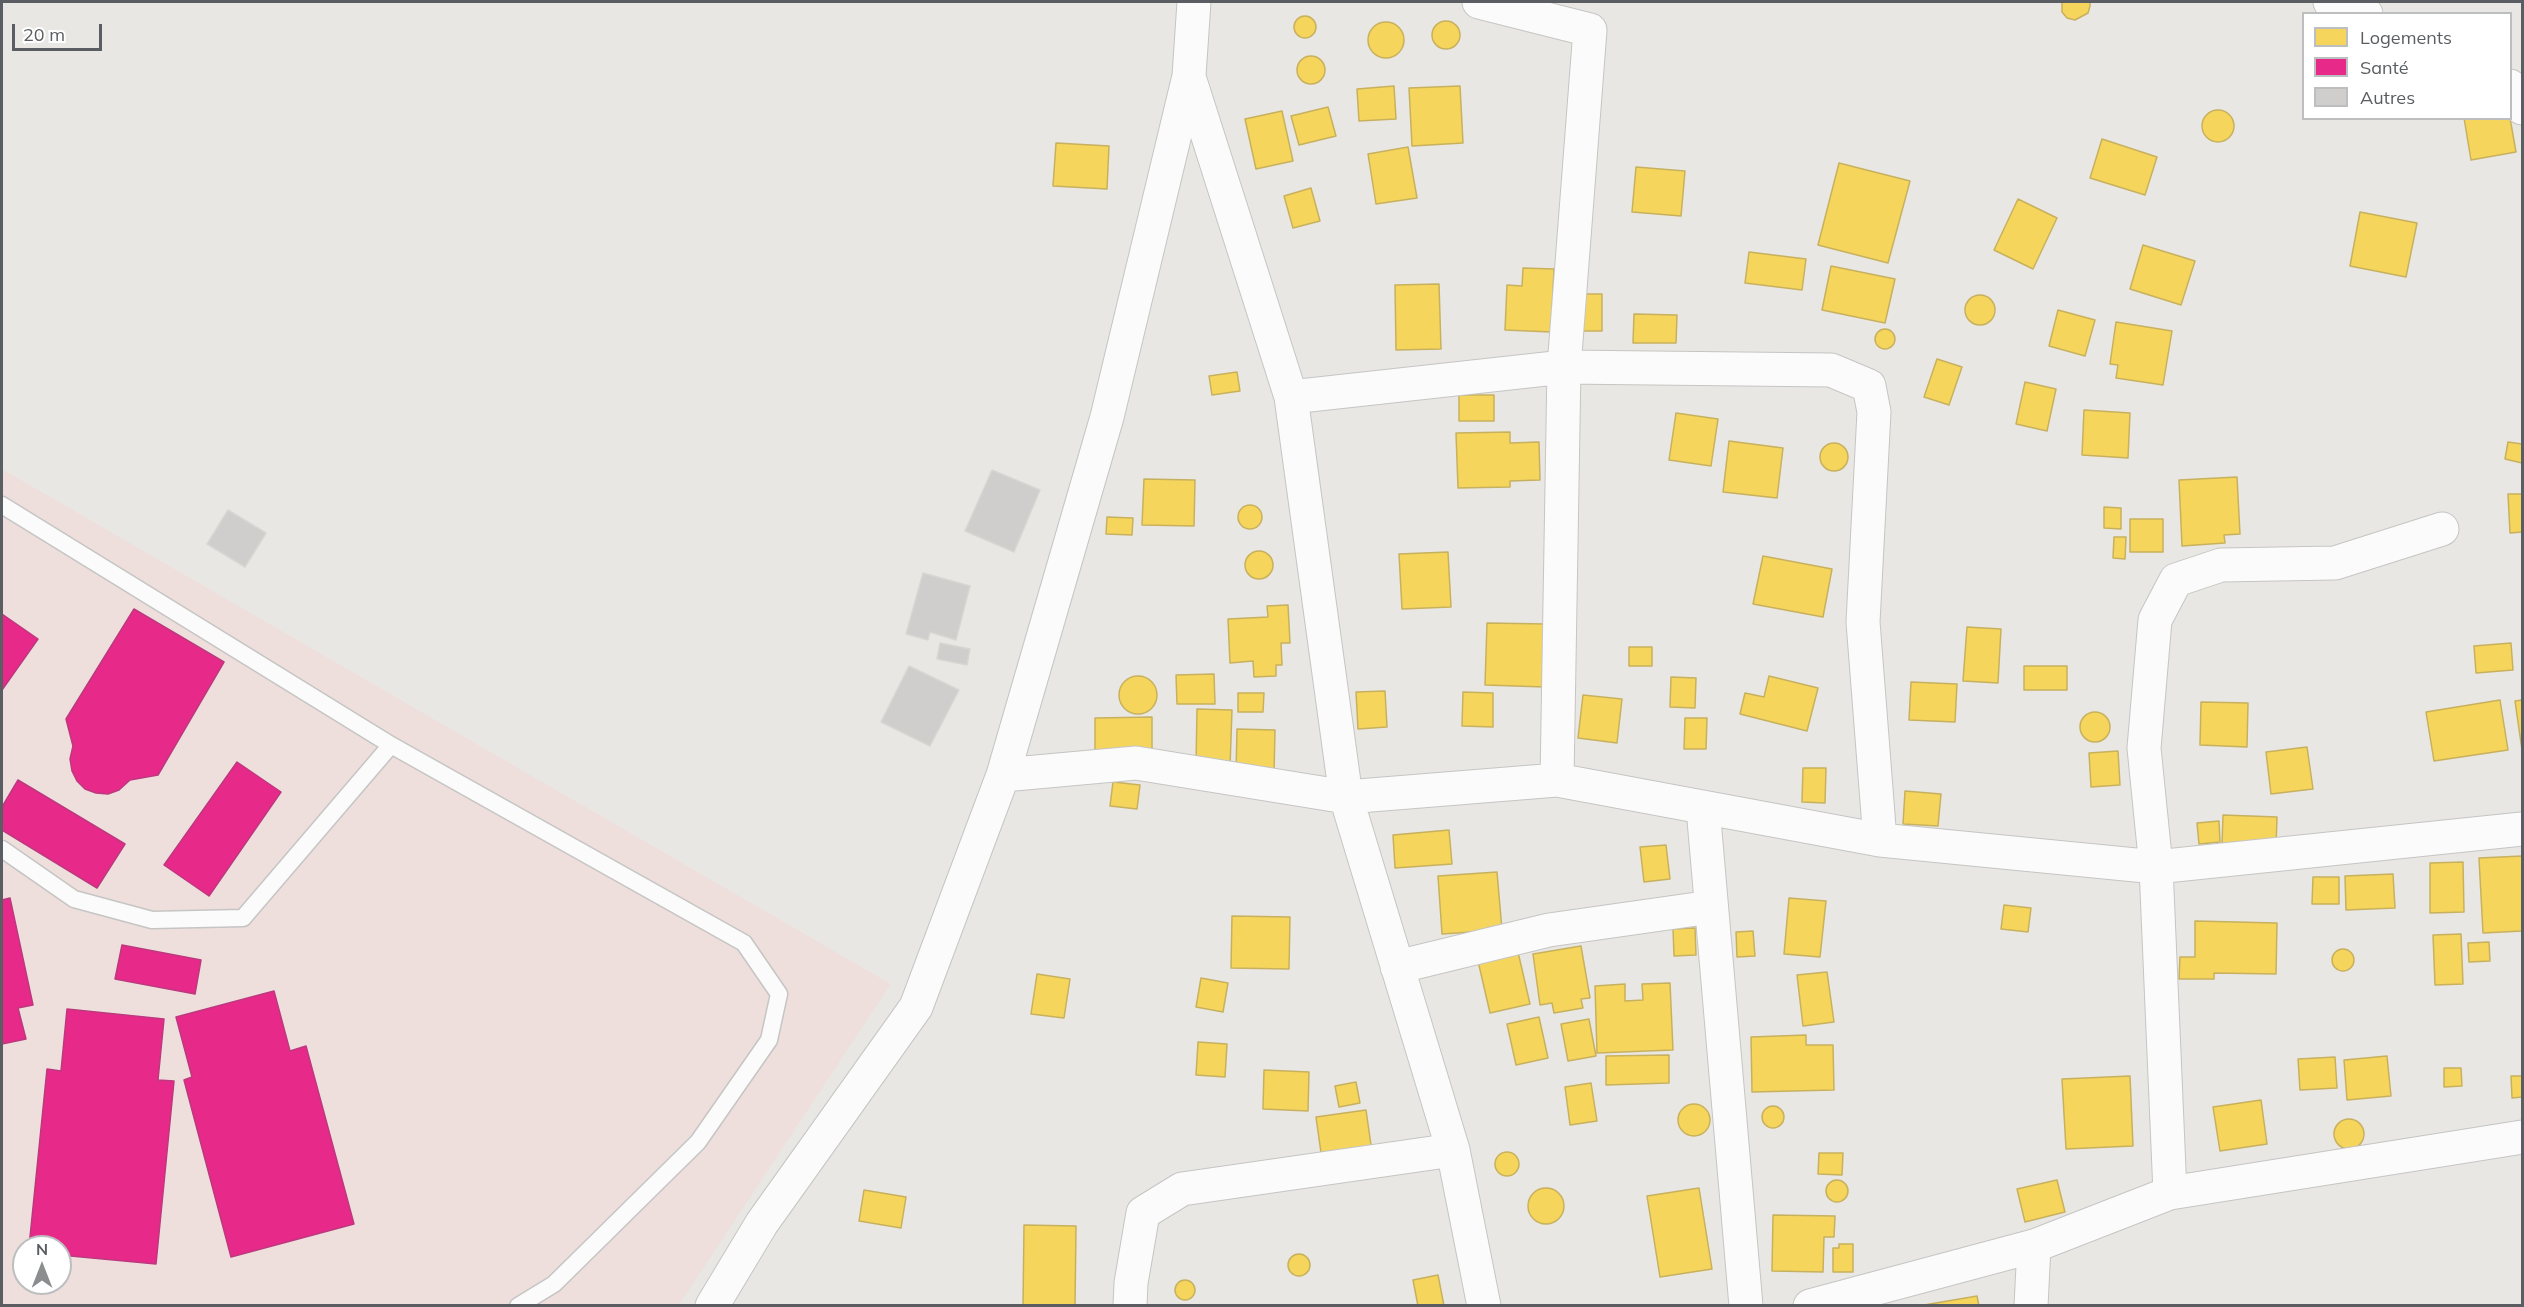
<!DOCTYPE html>
<html>
<head>
<meta charset="utf-8">
<style>
	body { margin:0 }
	#map { position:relative; width:2524px; height:1307px; overflow:hidden; background:#e9e7e3; font-family:Mulish,sans-serif }
	canvas { display:block }
	.frame { position:absolute; inset:0; border:3px solid #5a5d61; pointer-events:none }
	.legend { position:absolute; left:2302px; top:12px; width:210px; height:108px; box-sizing:border-box; background:#fff; border:2px solid #bdbec0; margin:0; padding:8px 10px; list-style:none; font-size:18px; color:#5a5d61 }
	.legend li { display:flex; align-items:center; gap:12px; height:30px }
	.legend b { width:30px; border:2px solid #bdbec0 }
	.north { position:absolute; left:12px; top:1235px; width:60px; height:60px; box-sizing:border-box; background:#fff; border:2px solid #bdbec0; border-radius:50%; rotate:0deg; font-size:16px; font-weight:700; line-height:24px; text-align:center; color:#5a5d61 }
	.north::after { content:''; display:block; margin:auto; width:21px; height:27px; background:#8c8d8e; clip-path:polygon(50% 0,100% 100%,50% 72%,0 100%) }
	.scale { position:absolute; left:12px; top:24px; width:90px; height:27px; box-sizing:border-box; border:3px solid #5a5d61; border-top:0; padding-left:8px; font-size:18px; line-height:21px; white-space:nowrap; color:#5a5d61; -webkit-text-stroke:4px #fff; paint-order:stroke }
</style>
</head>
<body>
<div id="map">
<canvas width="2524" height="1307"></canvas>
<div class="frame"></div>
<ul class="legend">
<li><b style="height:16px;background:#f6d55c"></b>Logements</li>
<li><b style="height:16px;background:#e7298a"></b>Santé</li>
<li><b style="height:16px;background:#d0cecc"></b>Autres</li>
</ul>
<div class="north">N</div>
<div class="scale">20 m</div>
</div>
<script>
const ctx = document.querySelector('canvas').getContext('2d');
ctx.lineJoin = 'round';
function fillPath(path, color) {
  ctx.fillStyle = color;
  ctx.fill(path, 'evenodd');
}
function strokePath(path, color, width, dash) {
  ctx.strokeStyle = color;
  ctx.lineWidth = width;
  ctx.lineCap = dash ? 'butt' : 'round';
  ctx.setLineDash(dash || []);
  ctx.stroke(path);
}
const medical = new Path2D(`
	M 2,469 L 891,984 L 679,1305 L 2,1305 ZM 24,1247 L 60,1247 L 60,1283 L 24,1283 Z`);
const homes = new Path2D(`
	M 2062,2 L 2090,2 L 2090,6 L 2088,13 L 2075,20 L 2067,18 L 2062,12 Z
	M1294 27a11 11 0 1 1 22 0a11 11 0 1 1-22 0Z
	M1432 35a14 14 0 1 1 28 0a14 14 0 1 1-28 0Z
	M1368 40a18 18 0 1 1 36 0a18 18 0 1 1-36 0Z
	M1297 70a14 14 0 1 1 28 0a14 14 0 1 1-28 0Z
	M 1394,86 L 1396,119 L 1359,121 L 1357,89 Z
	M 1460,86 L 1463,143 L 1412,146 L 1409,88 Z
	M 1328,107 L 1336,136 L 1299,145 L 1291,116 Z
	M2202 126a16 16 0 1 1 32 0a16 16 0 1 1-32 0Z
	M 1282,111 L 1293,161 L 1256,169 L 1245,119 Z
	M 2464,118 L 2510,118 L 2516,152 L 2471,160 Z
	M 2102,139 L 2157,157 L 2145,195 L 2090,178 Z
	M 1056,143 L 1109,146 L 1107,189 L 1053,186 Z
	M 1408,147 L 1417,198 L 1376,204 L 1368,154 Z
	M 1839,163 L 1910,181 L 1888,263 L 1818,245 Z
	M 1636,167 L 1685,171 L 1681,216 L 1632,212 Z
	M 1311,188 L 1320,221 L 1293,228 L 1284,196 Z
	M 2018,199 L 2057,218 L 2033,269 L 1994,250 Z
	M 2360,212 L 2417,223 L 2406,277 L 2350,266 Z
	M 2143,245 L 2195,261 L 2181,305 L 2130,289 Z
	M 1749,252 L 1806,259 L 1802,290 L 1745,283 Z
	M 1831,266 L 1895,279 L 1885,323 L 1822,310 Z
	M 1523,268 L 1554,269 L 1551,332 L 1505,330 L 1507,285 L 1522,286 Z
	M 1439,284 L 1441,349 L 1396,350 L 1395,285 Z
	M 1574,294 L 1602,294 L 1602,331 L 1574,331 Z
	M1965 310a15 15 0 1 1 30 0a15 15 0 1 1-30 0Z
	M 2058,310 L 2095,320 L 2085,356 L 2049,346 Z
	M 1634,314 L 1677,315 L 1676,343 L 1633,343 Z
	M 2116,322 L 2172,331 L 2163,385 L 2116,378 L 2118,365 L 2110,364 Z
	M1875 339a10 10 0 1 1 20 0a10 10 0 1 1-20 0Z
	M 1937,359 L 1962,367 L 1949,405 L 1924,397 Z
	M 1237,372 L 1240,391 L 1212,395 L 1209,376 Z
	M 2025,382 L 2056,389 L 2047,431 L 2016,424 Z
	M 1459,395 L 1494,395 L 1494,421 L 1459,421 Z
	M 2084,410 L 2130,413 L 2128,458 L 2082,455 Z
	M 1676,413 L 1718,419 L 1711,466 L 1669,460 Z
	M 1510,432 L 1510,443 L 1539,442 L 1540,480 L 1510,481 L 1510,487 L 1458,488 L 1456,433 Z
	M 1729,441 L 1783,448 L 1777,498 L 1723,492 Z
	M 2508,442 L 2522,444 L 2522,463 L 2505,459 Z
	M1820 457a14 14 0 1 1 28 0a14 14 0 1 1-28 0Z
	M 2237,477 L 2240,534 L 2224,535 L 2225,543 L 2182,546 L 2179,480 Z
	M 1144,479 L 1195,480 L 1194,526 L 1142,525 Z
	M 2508,494 L 2522,494 L 2522,532 L 2510,533 Z
	M1238 517a12 12 0 1 1 24 0a12 12 0 1 1-24 0Z
	M 2104,507 L 2121,508 L 2121,529 L 2104,528 Z
	M 1107,517 L 1133,518 L 1132,535 L 1106,534 Z
	M 2130,519 L 2163,519 L 2163,552 L 2130,552 Z
	M 2114,537 L 2126,537 L 2125,559 L 2113,558 Z
	M1245 565a14 14 0 1 1 28 0a14 14 0 1 1-28 0Z
	M 1448,552 L 1451,607 L 1402,609 L 1399,554 Z
	M 1763,556 L 1832,569 L 1823,617 L 1753,604 Z
	M 1288,605 L 1290,643 L 1281,643 L 1282,665 L 1276,665 L 1276,676 L 1254,677 L 1253,661 L 1230,663 L 1228,619 L 1268,617 L 1267,606 Z
	M 1487,623 L 1546,624 L 1545,687 L 1485,685 Z
	M 1967,627 L 2001,629 L 1998,683 L 1963,681 Z
	M 2511,643 L 2513,670 L 2476,673 L 2474,646 Z
	M 1629,647 L 1652,647 L 1652,666 L 1629,666 Z
	M 2024,666 L 2067,666 L 2067,690 L 2024,690 Z
	M 1214,674 L 1215,704 L 1177,704 L 1176,675 Z
	M1119 695a19 19 0 1 1 38 0a19 19 0 1 1-38 0Z
	M 1769,676 L 1818,688 L 1807,731 L 1740,714 L 1745,693 L 1764,697 Z
	M 1671,677 L 1696,678 L 1695,708 L 1670,707 Z
	M 1911,682 L 1957,684 L 1955,722 L 1909,720 Z
	M 1385,691 L 1387,727 L 1358,729 L 1356,692 Z
	M 1463,692 L 1493,693 L 1493,727 L 1462,726 Z
	M 1238,693 L 1264,693 L 1263,712 L 1238,712 Z
	M 1583,695 L 1622,699 L 1617,743 L 1578,738 Z
	M 2500,700 L 2508,750 L 2434,761 L 2426,712 Z
	M 2522,700 L 2522,750 L 2515,701 Z
	M 2201,702 L 2248,703 L 2247,747 L 2200,745 Z
	M 1197,709 L 1232,710 L 1230,767 L 1196,766 Z
	M2080 727a15 15 0 1 1 30 0a15 15 0 1 1-30 0Z
	M 1152,717 L 1152,752 L 1095,753 L 1095,718 Z
	M 1685,718 L 1707,718 L 1706,749 L 1684,749 Z
	M 1237,729 L 1275,730 L 1274,774 L 1236,773 Z
	M 2307,747 L 2313,789 L 2271,794 L 2266,752 Z
	M 2118,751 L 2120,785 L 2091,787 L 2089,753 Z
	M 1803,768 L 1826,768 L 1825,803 L 1802,802 Z
	M 1113,782 L 1140,785 L 1137,809 L 1110,806 Z
	M 1905,791 L 1941,794 L 1938,826 L 1903,824 Z
	M 2223,815 L 2277,817 L 2276,847 L 2222,845 Z
	M 2219,821 L 2220,842 L 2199,844 L 2197,823 Z
	M 1449,830 L 1452,864 L 1395,868 L 1393,835 Z
	M 1666,845 L 1670,879 L 1644,882 L 1640,847 Z
	M 2522,856 L 2522,931 L 2483,933 L 2479,858 Z
	M 2463,862 L 2464,912 L 2430,913 L 2430,863 Z
	M 1497,872 L 1502,930 L 1442,934 L 1438,876 Z
	M 2393,874 L 2395,908 L 2346,910 L 2345,876 Z
	M 2313,877 L 2339,877 L 2339,904 L 2312,904 Z
	M 1789,898 L 1826,901 L 1820,957 L 1784,954 Z
	M 2004,905 L 2031,908 L 2028,932 L 2001,929 Z
	M 1232,916 L 1290,917 L 1289,969 L 1231,968 Z
	M 2195,921 L 2277,923 L 2276,974 L 2214,973 L 2214,979 L 2179,979 L 2180,957 L 2195,957 Z
	M 1695,928 L 1696,955 L 1674,956 L 1673,929 Z
	M 1753,931 L 1755,956 L 1737,957 L 1736,932 Z
	M 2461,934 L 2463,984 L 2435,985 L 2433,935 Z
	M 2489,942 L 2490,961 L 2469,962 L 2468,943 Z
	M 1581,946 L 1590,998 L 1581,999 L 1583,1008 L 1554,1013 L 1552,1003 L 1540,1005 L 1533,954 Z
	M2332 960a11 11 0 1 1 22 0a11 11 0 1 1-22 0Z
	M 1518,952 L 1530,1004 L 1490,1013 L 1478,961 Z
	M 1827,972 L 1834,1022 L 1803,1026 L 1797,975 Z
	M 1037,974 L 1070,979 L 1064,1018 L 1031,1014 Z
	M 1201,978 L 1228,983 L 1223,1012 L 1196,1007 Z
	M 1670,983 L 1673,1050 L 1597,1053 L 1595,986 L 1625,984 L 1625,1001 L 1643,1000 L 1642,984 Z
	M 1539,1017 L 1548,1058 L 1516,1065 L 1507,1024 Z
	M 1589,1019 L 1596,1056 L 1568,1061 L 1561,1024 Z
	M 1806,1035 L 1806,1045 L 1833,1045 L 1834,1090 L 1752,1092 L 1751,1037 Z
	M 1198,1042 L 1227,1044 L 1225,1077 L 1196,1075 Z
	M 1669,1055 L 1669,1083 L 1606,1085 L 1606,1056 Z
	M 2387,1056 L 2391,1096 L 2347,1100 L 2344,1060 Z
	M 2335,1057 L 2337,1088 L 2300,1090 L 2298,1059 Z
	M 2444,1068 L 2461,1068 L 2462,1086 L 2444,1087 Z
	M 1264,1070 L 1309,1072 L 1308,1111 L 1263,1109 Z
	M 2130,1076 L 2133,1146 L 2066,1149 L 2062,1079 Z
	M 2511,1076 L 2522,1076 L 2522,1097 L 2512,1098 Z
	M 1356,1082 L 1360,1103 L 1339,1107 L 1335,1086 Z
	M 1591,1083 L 1597,1121 L 1570,1125 L 1565,1087 Z
	M 2261,1100 L 2267,1144 L 2220,1151 L 2213,1107 Z
	M1678 1120a16 16 0 1 1 32 0a16 16 0 1 1-32 0Z
	M1762 1117a11 11 0 1 1 22 0a11 11 0 1 1-22 0Z
	M 1366,1110 L 1372,1152 L 1322,1160 L 1316,1117 Z
	M2334 1134a15 15 0 1 1 30 0a15 15 0 1 1-30 0Z
	M1495 1164a12 12 0 1 1 24 0a12 12 0 1 1-24 0Z
	M 1819,1153 L 1843,1153 L 1842,1175 L 1818,1174 Z
	M1826 1191a11 11 0 1 1 22 0a11 11 0 1 1-22 0Z
	M 2057,1180 L 2065,1212 L 2025,1222 L 2017,1189 Z
	M 1699,1188 L 1712,1269 L 1660,1277 L 1647,1196 Z
	M1528 1206a18 18 0 1 1 36 0a18 18 0 1 1-36 0Z
	M 864,1190 L 906,1197 L 901,1228 L 859,1221 Z
	M 1773,1215 L 1835,1216 L 1834,1237 L 1824,1237 L 1823,1272 L 1772,1271 Z
	M 1024,1225 L 1076,1226 L 1075,1306 L 1023,1306 Z
	M 1839,1244 L 1853,1244 L 1853,1272 L 1833,1272 L 1833,1248 L 1839,1248 Z
	M1288 1265a11 11 0 1 1 22 0a11 11 0 1 1-22 0Z
	M 1438,1275 L 1444,1306 L 1418,1306 L 1413,1280 Z
	M1175 1290a10 10 0 1 1 20 0a10 10 0 1 1-20 0Z
	M 1977,1296 L 1979,1306 L 1924,1305 Z`);
const health = new Path2D(`
	M 134,609 L 224,662 L 158,775 L 130,780 L 119,790 L 108,794 L 96,793 L 85,789 L 77,781 L 72,771 L 70,759 L 73,746 L 66,719 Z
	M 2,614 L 38,639 L 2,690 Z
	M 237,762 L 281,792 L 209,896 L 164,865 Z
	M 18,780 L 125,844 L 97,888 L 2,830 L 2,807 Z
	M 10,898 L 33,1005 L 18,1008 L 26,1039 L 2,1044 L 2,900 Z
	M 122,945 L 201,960 L 195,994 L 115,979 Z
	M 274,991 L 290,1051 L 306,1046 L 354,1224 L 231,1257 L 184,1080 L 192,1077 L 176,1017 Z
	M 67,1009 L 164,1019 L 158,1080 L 174,1081 L 156,1264 L 60,1255 L 60,1247 L 29,1247 L 47,1069 L 61,1071 Z`);
const building = new Path2D(`
	M 992,470 L 1040,490 L 1014,552 L 965,531 Z
	M 228,510 L 266,533 L 245,567 L 207,544 Z
	M 923,573 L 970,586 L 956,640 L 930,632 L 928,640 L 906,634 Z
	M 940,643 L 970,649 L 967,665 L 937,659 Z
	M 909,666 L 959,690 L 930,746 L 881,722 Z`);
const service = new Path2D(`
	M 2,505 L 391,745 L 744,943 L 779,994 L 769,1040 L 698,1142 L 554,1284 L 518,1306
	M 2,849 L 74,899 L 152,920 L 243,918 L 391,745`);
const minor = new Path2D(`
	M 1479,2 L 1590,30 L 1564,367 L 1557,780
	M 2330,2 L 2366,14
	M 1189,77 L 1291,397 L 1346,797 L 1453,1150 L 1484,1306
	M 2510,86 L 2522,108
	M 1291,397 L 1564,367 L 1831,370 L 1869,386 L 1874,412 L 1863,622 L 1880,840
	M 1003,775 L 1136,763 L 1346,797 L 1557,780 L 1880,840 L 2156,867 L 2522,829
	M 1703,808 L 1746,1306
	M 1397,967 L 1549,930 L 1711,907
	M 2170,1193 L 2156,867 L 2144,748 L 2155,620 L 2176,580 L 2221,565 L 2335,563 L 2442,529
	M 712,1306 L 762,1223 L 916,1007 L 1003,775 L 1107,417 L 1189,76 L 1194,2
	M 1130,1306 L 1131,1283 L 1143,1213 L 1182,1189 L 1453,1150
	M 1810,1306 L 2034,1246 L 2170,1193 L 2522,1137
	M 2031,1306 L 2034,1246`);
fillPath(medical, '#eedfdd');
fillPath(homes, '#f6d55c');
strokePath(homes, '#c7b15e', 1.5);
fillPath(health, '#e7298a');
strokePath(health, '#bd397e', 1.5);
fillPath(building, '#d0cecc');
strokePath(building, '#d8d6d2', 1.5);
strokePath(service, '#c5c5c4', 19);
strokePath(minor, '#c5c5c4', 35);
strokePath(service, '#fcfbfb', 16);
strokePath(minor, '#fcfbfb', 33);
</script>
</body>
</html>
